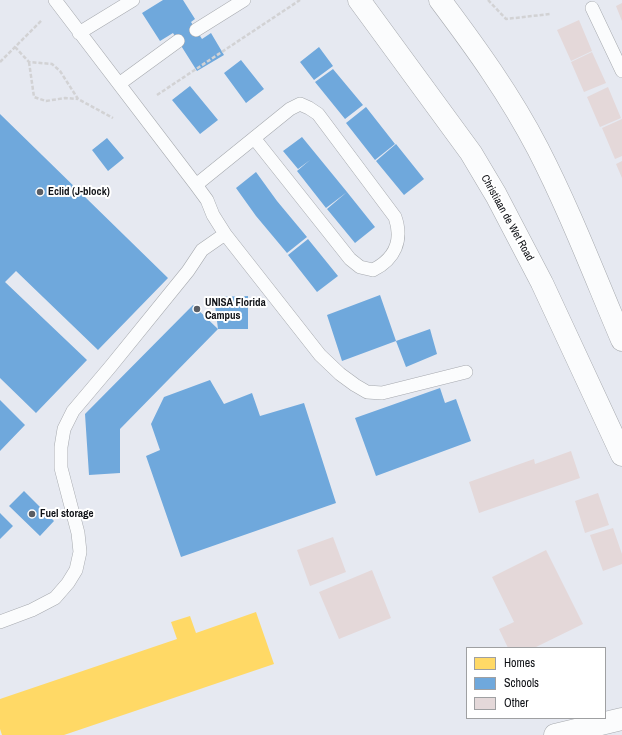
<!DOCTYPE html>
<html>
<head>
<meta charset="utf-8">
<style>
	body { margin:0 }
	#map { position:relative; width:622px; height:735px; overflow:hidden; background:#e6e9f1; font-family:"Archivo Narrow",sans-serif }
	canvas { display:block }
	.legend { position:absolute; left:466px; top:647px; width:140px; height:72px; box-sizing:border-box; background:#fff; border:1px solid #9fa0a2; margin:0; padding:5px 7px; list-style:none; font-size:12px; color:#0f1116 }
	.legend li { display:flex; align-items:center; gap:8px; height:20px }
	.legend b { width:20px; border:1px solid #9fa0a2 }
</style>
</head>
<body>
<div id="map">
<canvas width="622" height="735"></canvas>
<ul class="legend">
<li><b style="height:11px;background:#ffd966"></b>Homes</li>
<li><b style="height:11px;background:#6fa8dc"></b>Schools</li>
<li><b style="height:11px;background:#e4d8d9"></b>Other</li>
</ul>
</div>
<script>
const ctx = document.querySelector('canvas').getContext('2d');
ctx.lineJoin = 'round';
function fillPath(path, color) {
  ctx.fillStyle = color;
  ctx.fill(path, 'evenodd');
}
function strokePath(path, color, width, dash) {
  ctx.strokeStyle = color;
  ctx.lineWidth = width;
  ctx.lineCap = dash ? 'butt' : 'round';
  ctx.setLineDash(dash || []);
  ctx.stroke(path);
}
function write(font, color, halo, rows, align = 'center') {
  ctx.font = font + ' "Archivo Narrow",sans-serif';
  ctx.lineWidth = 4;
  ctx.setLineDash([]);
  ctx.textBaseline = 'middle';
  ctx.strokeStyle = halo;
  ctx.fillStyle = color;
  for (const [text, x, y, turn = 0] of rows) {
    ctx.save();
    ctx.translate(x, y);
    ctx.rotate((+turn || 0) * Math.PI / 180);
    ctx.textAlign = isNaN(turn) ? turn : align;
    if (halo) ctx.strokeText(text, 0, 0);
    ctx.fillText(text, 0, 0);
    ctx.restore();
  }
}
const homes = new Path2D(`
	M 256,612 L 274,664 L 64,735 L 2,735 L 0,729 L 0,699 L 177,639 L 171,622 L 190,616 L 196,633 Z`);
const schools = new Path2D(`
	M 163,0 L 183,0 L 195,19 L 191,22 L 202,39 L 211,33 L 224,55 L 197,71 L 173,33 L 160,41 L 142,13 Z
	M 319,47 L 333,66 L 314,80 L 300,62 Z
	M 241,60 L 264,89 L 246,103 L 224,73 Z
	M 333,69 L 363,105 L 345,119 L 315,82 Z
	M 190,86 L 218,120 L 200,134 L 172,100 Z
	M 366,107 L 395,144 L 375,160 L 346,123 Z
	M 0,114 L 168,278 L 98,350 L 16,271 L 5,282 L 87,360 L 36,413 L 0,378 Z
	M 302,137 L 347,192 L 326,208 L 297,171 L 310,160 L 298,169 L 283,151 Z
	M 107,138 L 124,158 L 108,171 L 92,150 Z
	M 396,144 L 424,179 L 404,195 L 376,161 Z
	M 256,172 L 277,201 L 307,237 L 287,253 L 256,216 L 236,188 Z
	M 347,192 L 375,227 L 355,243 L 327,209 Z
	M 308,239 L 338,276 L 317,292 L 288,255 Z
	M 380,295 L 396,341 L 430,329 L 437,354 L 406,367 L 396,341 L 342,361 L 327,315 Z
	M 248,296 L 248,329 L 218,329 L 214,297 Z
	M 193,305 L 218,329 L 120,429 L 120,473 L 89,475 L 85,414 Z
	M 210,380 L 224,404 L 252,393 L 260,416 L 304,403 L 336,503 L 181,557 L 146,456 L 160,450 L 151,424 L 164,397 Z
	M 440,388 L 445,403 L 456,399 L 471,441 L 376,476 L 355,418 Z
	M 0,400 L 25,425 L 0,451 Z
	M 24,491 L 54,521 L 40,536 L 9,506 Z
	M 0,513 L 13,526 L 0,539 Z`);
const building = new Path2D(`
	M 622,3 L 622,21 L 616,6 Z
	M 579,20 L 592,51 L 571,61 L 557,30 Z
	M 592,52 L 606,83 L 584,92 L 571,62 Z
	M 608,87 L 621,118 L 600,127 L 587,97 Z
	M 622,119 L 622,156 L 615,159 L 602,128 Z
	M 622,161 L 622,178 L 616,164 Z
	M 571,451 L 580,478 L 479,513 L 469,482 L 534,459 L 535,464 Z
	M 598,493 L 609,525 L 585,533 L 575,501 Z
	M 613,528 L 622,554 L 622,564 L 603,571 L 590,535 Z
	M 333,537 L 346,572 L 310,586 L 297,550 Z
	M 546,550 L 583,624 L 534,648 L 508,648 L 499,629 L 514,622 L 492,577 Z
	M 372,570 L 391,618 L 339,639 L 319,592 Z`);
const path = new Path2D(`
	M 488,0 L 506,19 L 550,14
	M 15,47 L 29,62 L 52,64 L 60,71 L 78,99 L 113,118
	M 0,62 L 42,20
	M 29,62 L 34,97 L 46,101 L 65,98 L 78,99
	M 157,95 L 300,0`);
const lane = new Path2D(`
	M 592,8 L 622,71
	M 196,30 L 244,0
	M 79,33 L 133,0
	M 119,84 L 178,41
	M 196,185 L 290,109 L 300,104 L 309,108 L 318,114 L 395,217 C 403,240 395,259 373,270 L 360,267 L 350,259 L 254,138
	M 225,234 L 320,355 L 340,374 L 355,385 L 367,392 L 382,393 L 466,372
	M 0,622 L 32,610 L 55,598 L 68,583 L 76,570 L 80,552 L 78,533 L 61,468 L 61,447 L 64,429 L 73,411 L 111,366 L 188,271 L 202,250 L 225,234 L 213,215 L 207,200 L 196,185 L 55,0`);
const street = new Path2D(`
	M 555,735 L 622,719`);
const secondary = new Path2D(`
	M 359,0 L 471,153 L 496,195 L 542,283 L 622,455
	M 440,0 C 476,48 510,95 538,149 C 570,211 595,277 622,340`);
const markers = [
	[40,192,4,"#5a5d63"],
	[197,309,4,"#5a5d63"],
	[32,514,4,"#5a5d63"]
];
const poiNames = [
	["Eclid (J-block)",48,192],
	["UNISA Florida",205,303],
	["Campus",205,316],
	["Fuel storage",40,514]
];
const streetNames = [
	["Christiaan de Wet Road",507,218,61]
];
fillPath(homes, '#ffd966');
fillPath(schools, '#6fa8dc');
fillPath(building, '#e4d8d9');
strokePath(lane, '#a6a9ae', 14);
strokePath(street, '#a6a9ae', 23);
strokePath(secondary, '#a6a9ae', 23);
strokePath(path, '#d2d2d4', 2.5, [4, 2]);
strokePath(lane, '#fbfcfd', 13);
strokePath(street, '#fbfcfd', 22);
strokePath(secondary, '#fbfcfd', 22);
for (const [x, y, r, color] of markers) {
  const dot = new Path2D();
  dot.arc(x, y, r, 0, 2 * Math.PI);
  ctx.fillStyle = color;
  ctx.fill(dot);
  strokePath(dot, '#fff', 1.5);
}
write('bold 11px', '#0f1116', '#fff', poiNames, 'left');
write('11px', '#0f1116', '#fff', streetNames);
</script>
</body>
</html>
